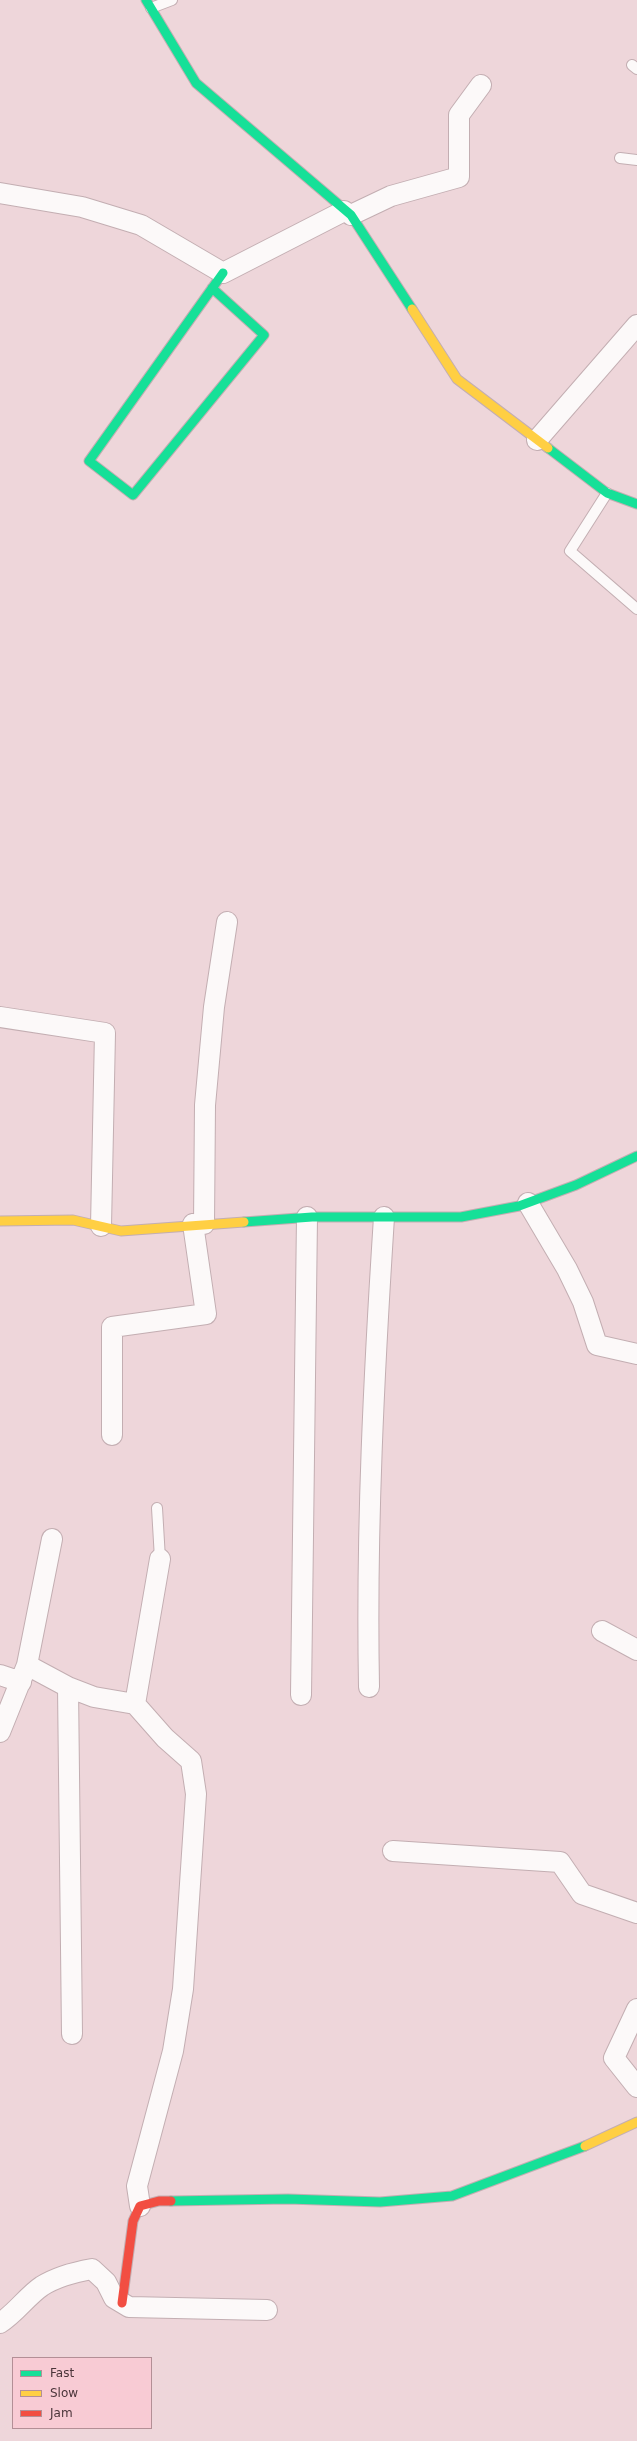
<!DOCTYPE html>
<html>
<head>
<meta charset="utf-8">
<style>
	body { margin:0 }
	#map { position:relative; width:637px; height:2441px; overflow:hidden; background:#eed6da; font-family:"DejaVu Sans",sans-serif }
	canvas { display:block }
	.legend { position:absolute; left:12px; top:2357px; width:140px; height:72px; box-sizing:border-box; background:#f8cbd4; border:1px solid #b38f96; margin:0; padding:5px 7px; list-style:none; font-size:12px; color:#4b353a }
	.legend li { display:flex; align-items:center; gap:8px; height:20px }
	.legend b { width:20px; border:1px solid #b38f96 }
</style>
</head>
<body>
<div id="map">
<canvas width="637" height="2441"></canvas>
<ul class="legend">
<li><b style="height:5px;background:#16e098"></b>Fast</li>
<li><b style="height:5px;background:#ffcf43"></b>Slow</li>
<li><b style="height:5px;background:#f24e42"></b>Jam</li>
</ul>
</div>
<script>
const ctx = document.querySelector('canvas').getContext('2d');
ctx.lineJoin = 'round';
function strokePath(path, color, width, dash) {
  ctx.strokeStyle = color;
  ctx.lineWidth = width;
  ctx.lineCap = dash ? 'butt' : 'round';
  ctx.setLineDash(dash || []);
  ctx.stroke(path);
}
const lane = new Path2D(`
	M 151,8 L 172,0
	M 632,65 L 637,69
	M 620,158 L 637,160
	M 607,493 L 570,551 L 637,609
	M 157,1508 L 160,1559`);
const street = new Path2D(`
	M 0,193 L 82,207 L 141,225 L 223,273 L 344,211
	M 351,215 L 391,196 L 459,177 L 459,115 L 481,85
	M 537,440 L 637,325
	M 0,1017 L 105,1033 L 101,1226
	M 528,1203 L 567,1269 L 583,1302 L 597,1345 L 637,1354
	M 204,1224 L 205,1105 L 214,1007 L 227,922
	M 112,1435 L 112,1327 L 206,1314 L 193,1224
	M 602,1631 L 637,1650
	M 27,1665 L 68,1687 L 72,2034
	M 0,1675 L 21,1682
	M 68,1687 L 94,1697 L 135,1704 L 160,1559
	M 369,1687 C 366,1530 374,1373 384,1217
	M 301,1695 L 307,1217
	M 135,1704 L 165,1738 L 191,1761 L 196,1794 L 183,1989 L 173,2051 L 137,2186 L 140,2206
	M 0,1732 L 27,1665 L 52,1539
	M 393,1851 L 560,1862 L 582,1894 L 637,1913
	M 637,2009 L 614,2058 L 637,2087
	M 0,2323 C 16,2313 27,2296 42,2286 C 58,2276 75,2272 92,2269 L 106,2282 L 114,2298 L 129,2307 L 267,2310`);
const fast = new Path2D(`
	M 146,0 L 196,83 L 351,215 L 412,309
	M 212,288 L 264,335 L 133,495 L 89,461 L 223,273
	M 548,448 L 607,493 L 637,504
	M 244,1222 L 312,1217 L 461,1217 L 519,1206 L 576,1185 L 637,1156
	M 171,2201 L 288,2199 L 380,2202 L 452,2196 L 585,2146`);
const slow = new Path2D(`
	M 412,309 L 457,379 L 548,448
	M 0,1221 L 73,1220 L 121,1231 L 244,1222
	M 585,2146 L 637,2122`);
const jam = new Path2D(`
	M 122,2303 L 133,2221 L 140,2206 L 159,2201 L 171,2201`);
strokePath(lane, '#c3aeb2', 12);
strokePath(street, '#c3aeb2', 22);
strokePath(fast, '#c3aeb2', 11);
strokePath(slow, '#c3aeb2', 11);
strokePath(jam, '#c3aeb2', 11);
strokePath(lane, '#fcf9f9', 10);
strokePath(street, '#fcf9f9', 20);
strokePath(fast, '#16e098', 9);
strokePath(slow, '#ffcf43', 9);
strokePath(jam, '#f24e42', 9);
</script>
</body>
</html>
